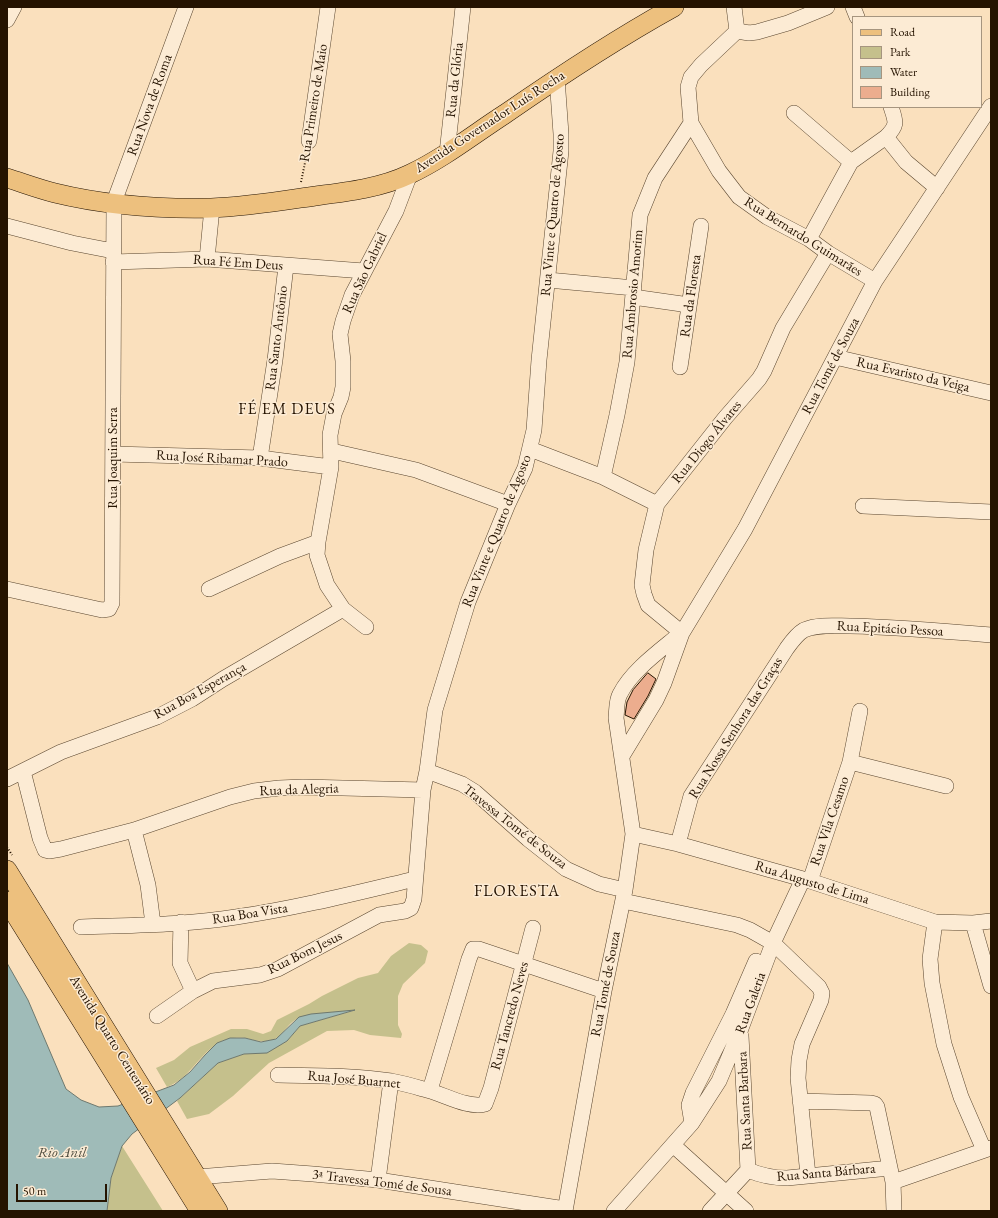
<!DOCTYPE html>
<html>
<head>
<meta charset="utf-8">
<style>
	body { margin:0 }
	#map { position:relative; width:998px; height:1218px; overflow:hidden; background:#fae0bd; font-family:"EB Garamond",serif }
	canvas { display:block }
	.frame { position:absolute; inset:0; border:8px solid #251300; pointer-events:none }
	.legend { position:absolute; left:852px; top:16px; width:130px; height:92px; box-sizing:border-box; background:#fcebd4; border:1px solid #a6957f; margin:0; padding:5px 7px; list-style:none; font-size:12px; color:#251300 }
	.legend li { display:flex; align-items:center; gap:8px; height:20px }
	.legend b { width:20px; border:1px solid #a6957f }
	.scale { position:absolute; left:16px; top:1184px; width:91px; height:18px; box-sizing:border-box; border:2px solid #251300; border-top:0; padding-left:5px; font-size:12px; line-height:14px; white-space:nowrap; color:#251300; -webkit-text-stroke:3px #fcebd4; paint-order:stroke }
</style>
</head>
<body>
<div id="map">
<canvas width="998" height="1218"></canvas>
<div class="frame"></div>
<ul class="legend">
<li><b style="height:5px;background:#edc07e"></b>Road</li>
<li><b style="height:11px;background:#c5c08c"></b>Park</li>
<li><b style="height:11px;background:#9fbbb8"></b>Water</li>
<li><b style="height:11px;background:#ecad8e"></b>Building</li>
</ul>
<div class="scale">50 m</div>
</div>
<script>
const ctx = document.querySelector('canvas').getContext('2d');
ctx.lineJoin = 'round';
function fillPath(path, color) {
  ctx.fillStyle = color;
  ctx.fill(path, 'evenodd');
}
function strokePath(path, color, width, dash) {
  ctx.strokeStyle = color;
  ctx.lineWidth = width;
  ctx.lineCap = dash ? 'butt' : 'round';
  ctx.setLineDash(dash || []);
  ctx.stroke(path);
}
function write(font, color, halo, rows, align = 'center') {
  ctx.font = font + ' "EB Garamond",serif';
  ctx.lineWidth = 3;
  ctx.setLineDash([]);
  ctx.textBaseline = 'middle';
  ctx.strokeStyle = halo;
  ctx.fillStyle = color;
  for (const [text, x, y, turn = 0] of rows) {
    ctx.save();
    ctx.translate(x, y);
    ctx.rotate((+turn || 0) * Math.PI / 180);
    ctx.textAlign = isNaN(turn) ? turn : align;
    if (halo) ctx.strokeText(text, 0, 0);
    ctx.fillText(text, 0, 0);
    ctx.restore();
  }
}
const green = new Path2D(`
	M 409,943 L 421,945 L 428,951 L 425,963 L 403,984 L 398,996 L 398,1025 L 402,1034 L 401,1038 L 370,1035 L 354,1030 L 327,1031 L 269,1063 L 233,1096 L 209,1114 L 187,1119 L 177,1101 L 218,1063 L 244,1054 L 267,1052 L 287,1041 L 300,1026 L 352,1011 C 343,1012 304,1015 298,1018 C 282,1027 284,1042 261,1041 C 256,1041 251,1039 246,1038 C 237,1037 225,1038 217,1044 C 198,1056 189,1079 167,1087 L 156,1068 L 174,1060 L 190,1047 L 231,1029 L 247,1029 L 263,1034 L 271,1031 L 277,1020 L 309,1004 L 322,996 L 358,978 L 378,973 L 391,956 Z
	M 122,1146 L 158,1203 L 163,1211 L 107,1211 L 111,1178 Z`);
const water = new Path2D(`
	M 7,963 L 28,1000 L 66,1089 L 81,1100 L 99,1107 L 118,1106 L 174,1085 L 190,1072 L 205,1055 L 217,1043 L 230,1038 L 245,1038 L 261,1042 L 276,1039 L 299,1017 L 311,1014 L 355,1010 L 300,1026 L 287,1041 L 267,1053 L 244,1054 L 218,1063 L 180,1098 L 132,1134 L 122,1146 L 111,1178 L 107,1211 L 7,1211 Z`);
const building = new Path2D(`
	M 648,673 L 656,679 L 648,696 L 634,719 L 625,715 L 627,702 L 633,690 Z`);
const path = new Path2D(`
	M 301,182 L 307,153
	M 7,847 L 12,855`);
const minor = new Path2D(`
	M 734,7 L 737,31 L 701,65 L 691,77 L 688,87 L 691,123 L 719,171 L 739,197 L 767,217 L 809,239 L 828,253 L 875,281
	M 853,7 L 857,17
	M 7,20 L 14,7
	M 737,31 L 749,33 L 757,32 L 788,23 L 827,7
	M 891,107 C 896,122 898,125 886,137 L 906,162 L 937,188
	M 794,113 L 851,162
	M 309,141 L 328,7
	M 447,153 L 463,7
	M 7,226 L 72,243 L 113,251
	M 809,239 L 851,162 L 886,137
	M 207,259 L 212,208
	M 113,262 L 207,259 L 364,271
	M 548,280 L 634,288
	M 633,297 L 689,305
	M 835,357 L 991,393
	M 680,367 L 701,226
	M 530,449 L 603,477 L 657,504
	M 332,451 L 416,470 L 508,504
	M 113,454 L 260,458 L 331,467
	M 260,458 L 275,360 L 286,266
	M 603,477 L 617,415 L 627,362 L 640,215 L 655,178 L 691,123
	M 863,506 L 991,512
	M 7,589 L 102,610 L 109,609 L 112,603 L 114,202 L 186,7
	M 209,589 L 280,556 L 318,542
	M 366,627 L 343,609 L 327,585 L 317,555 L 318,542 L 331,467 L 330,435 L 334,414 L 341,397 L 343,387 L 343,361 L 340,334 L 343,321 L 352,295 L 396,211 L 410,174
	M 682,633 L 648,605 L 644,594 L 642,585 L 646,550 L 657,504 L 725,418 L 759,379 L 764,371 L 783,328 L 828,253
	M 622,756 L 656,700 L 664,683 L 682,633 L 745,529 L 875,281 L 991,106
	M 850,762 L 946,786
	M 23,771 L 40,838 L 45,850 L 49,851 L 61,849 L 134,830 L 230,797 L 254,791 L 279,788 L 303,787 L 423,790
	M 427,771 L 462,784 L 475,792 L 528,839 L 566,869 L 599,884 L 625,890
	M 7,779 L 61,752 L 157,717 L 192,699 L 223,679 L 343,609
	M 134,830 L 148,885 L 153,924
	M 633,834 L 678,844 L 810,881 L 935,922 L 973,923 L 991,921
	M 678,844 L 691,796 L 787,648 C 792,641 797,634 804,630 C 818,624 836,626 850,626 C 897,627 944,631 991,635
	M 810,881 L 850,762 L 860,711
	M 623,901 L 737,925 L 750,930 L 773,943 L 819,987 L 822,993 L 821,1000 L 802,1044 L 799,1060 L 798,1078 L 808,1175
	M 181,922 L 180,963 L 193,991
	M 935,922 L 930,959 L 932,983 L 944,1044 L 961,1097 L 984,1150
	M 973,923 L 991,986
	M 81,927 C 133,925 185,925 236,917 C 297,908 356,893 415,879
	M 157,1016 L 193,991 L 213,981 L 260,975 L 278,969 L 379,915 L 405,911 L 411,908 L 414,899 L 423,790 L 427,771 L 435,710 L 468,602 L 508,504 L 525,468 L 534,430 L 539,360 L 561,151 L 561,134 L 557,78
	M 741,1036 L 748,1170
	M 278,1075 C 315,1076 353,1075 391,1081 C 402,1083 413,1086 423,1089 C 442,1093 467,1109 485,1104 L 491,1088 L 533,928
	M 430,1090 L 469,959 L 473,949 L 479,949 L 604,991
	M 800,1101 L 871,1103 L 875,1104 L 877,1107 L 893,1182 L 894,1211
	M 692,1123 L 689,1105 L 693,1093 L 733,1014 L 756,961
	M 673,1145 L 746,1211
	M 748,1170 C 762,1176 773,1178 787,1178 L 890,1168
	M 197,1177 L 272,1171 L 313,1174 L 378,1180 L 565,1209
	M 378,1180 L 391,1081
	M 893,1182 L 991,1148
	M 565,1211 L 604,991 L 625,890 L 633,834 L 616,718 C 617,710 616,701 620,694 C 632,670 661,650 681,633
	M 614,1211 L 692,1123 L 719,1081 L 740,1031 L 773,943 L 803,879
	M 710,1211 L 748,1170`);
const major = new Path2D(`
	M 7,178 C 23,183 39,189 55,193 C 104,205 161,209 211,208 C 246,207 281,201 315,196 C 347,192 381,188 410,174 C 444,158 474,134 505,114 C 560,76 616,39 674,7
	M 7,870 L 218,1211
	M 7,901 L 200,1211`);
const streetNames = [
	["Rua da Glória",455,80,-84],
	["Rua Primeiro de Maio",314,103,-81],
	["Rua Nova de Roma",150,105,-70],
	["Avenida Governador Luís Rocha",490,122,-33],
	["Rua Vinte e Quatro de Agosto",553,215,-85],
	["Rua Bernardo Guimarães",803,237,32],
	["Rua Fé Em Deus",238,263,4],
	["Rua São Gabriel",365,273,-65],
	["Rua Ambrosio Amorim",633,294,-85],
	["Rua da Floresta",691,296,-82],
	["Rua Santo Antônio",277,338,-83],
	["Rua Tomé de Souza",831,366,-62],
	["Rua Evaristo da Veiga",913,375,13],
	["Rua Diogo Álvares",707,442,-51],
	["Rua Joaquim Serra",113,458,-90],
	["Rua José Ribamar Prado",222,459,3],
	["Rua Vinte e Quatro de Agosto",497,531,-68],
	["Rua Epitácio Pessoa",890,629,3],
	["Rua Boa Esperança",200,691,-29],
	["Rua Nossa Senhora das Graças",736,728,-58],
	["Rua da Alegria",299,790,-2],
	["Rua Vila Cesamo",830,821,-71],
	["Travessa Tomé de Souza",515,827,38],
	["Rua Augusto de Lima",812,883,17],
	["Rua Boa Vista",250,914,-9],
	["Rua Bom Jesus",305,953,-26],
	["Rua Tomé de Souza",606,984,-79],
	["Rua Galeria",751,1003,-70],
	["Rua Tancredo Neves",510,1016,-75],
	["Avenida Quarto Centenário",112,1040,58],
	["Rua José Buarnet",354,1080,5],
	["Rua Santa Barbara",745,1101,-93],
	["Rua Santa Bárbara",826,1173,-5],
	["3ª Travessa Tomé de Sousa",382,1183,7]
];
const waterNames = [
	["Rio Anil",62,1153]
];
const quarterNames = [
	["FÉ EM DEUS",287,410],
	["FLORESTA",517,892]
];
fillPath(green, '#c5c08c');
fillPath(water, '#9fbbb8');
strokePath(water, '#6e786e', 1);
fillPath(building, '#ecad8e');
strokePath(building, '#251300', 1);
strokePath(minor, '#5a462f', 16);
strokePath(major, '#251300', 20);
strokePath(path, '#251300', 2, [1, 2]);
strokePath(minor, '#fcebd4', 15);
strokePath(major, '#edc07e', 19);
write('14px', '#251300', '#fcebd4', streetNames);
write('italic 15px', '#504e40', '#fcebd4', waterNames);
ctx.letterSpacing = '1px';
write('16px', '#251300', '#fcebd4', quarterNames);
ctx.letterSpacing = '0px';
</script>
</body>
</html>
